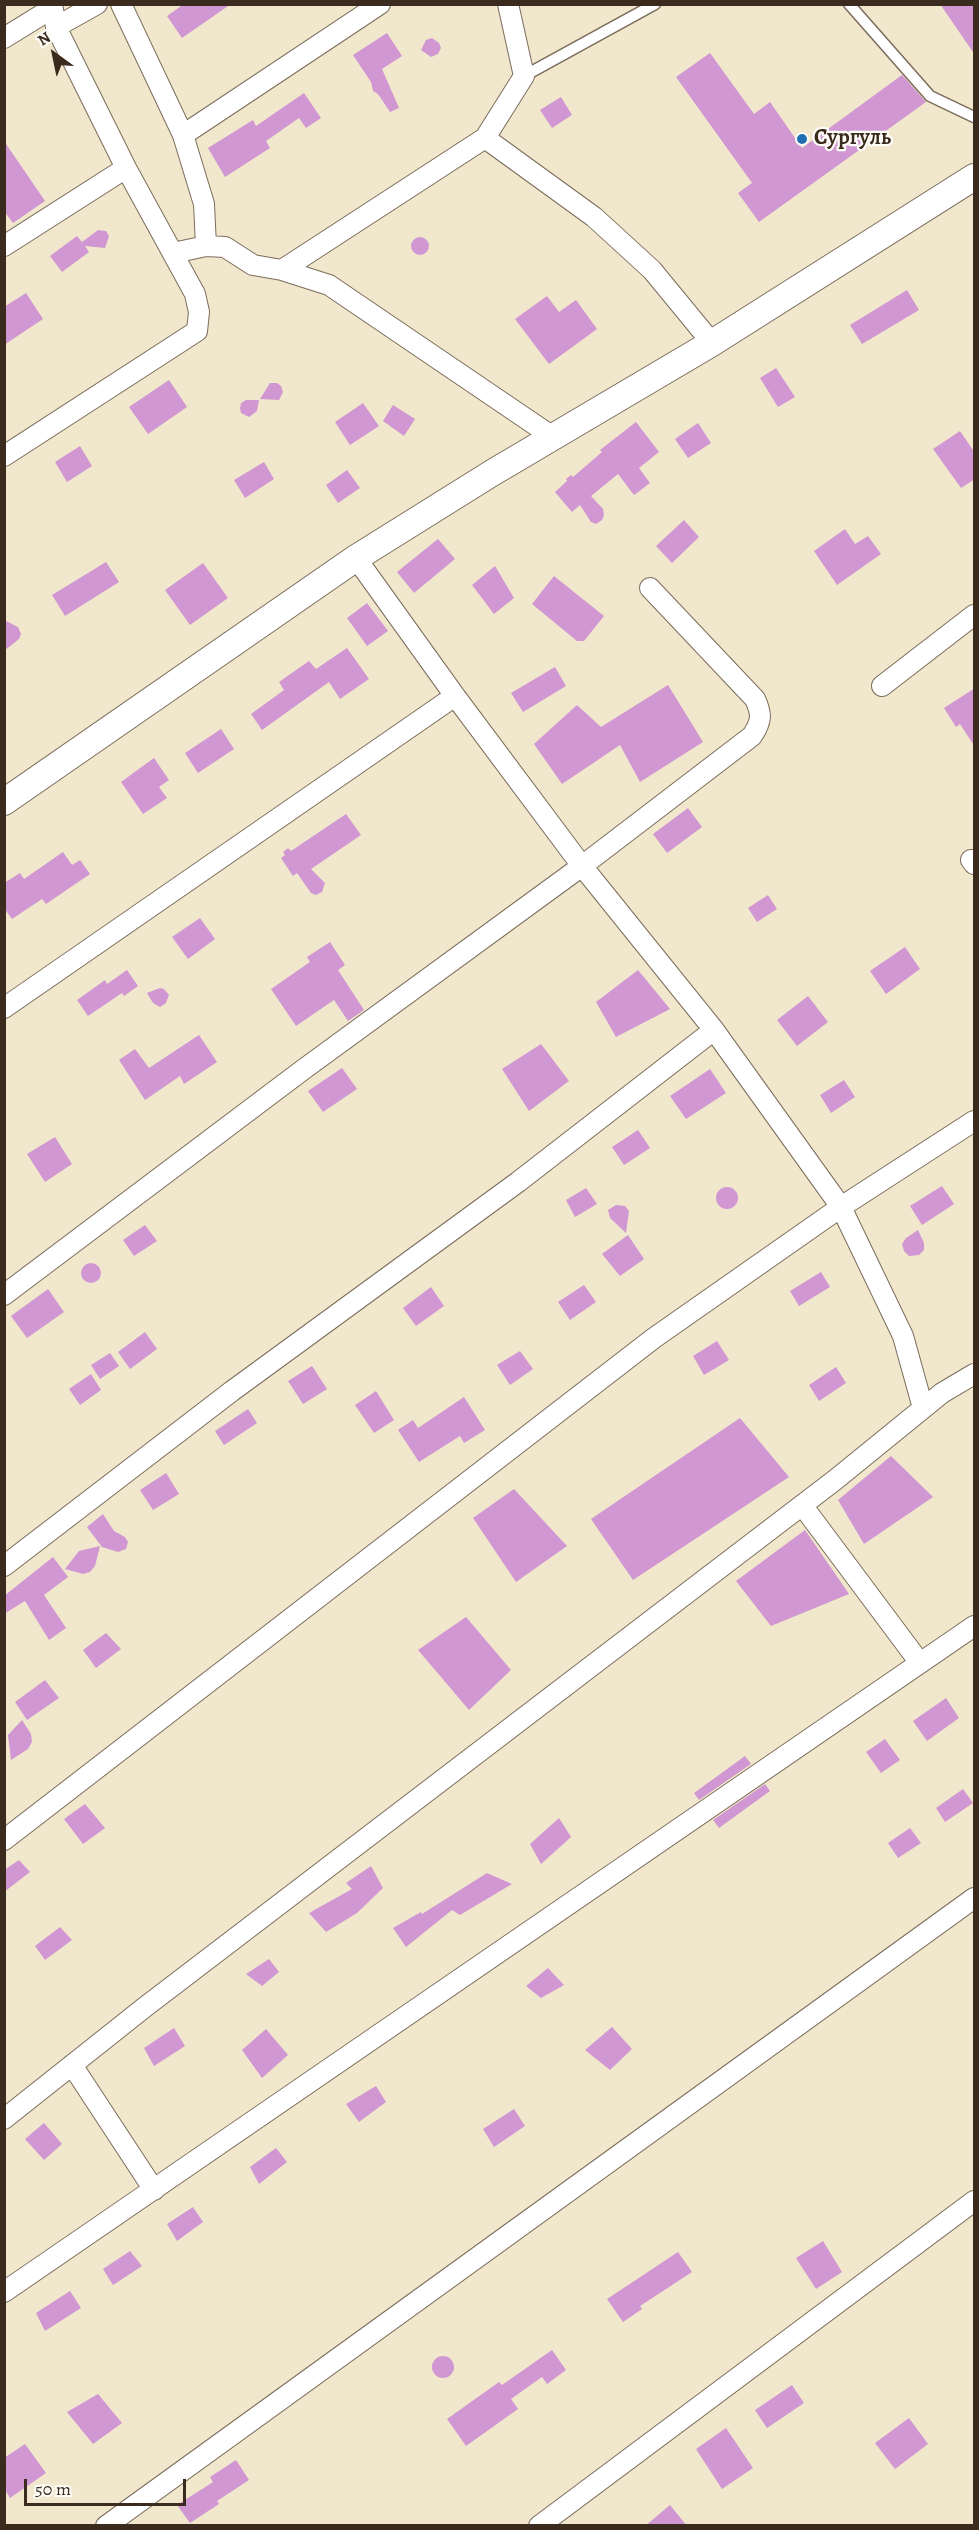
<!DOCTYPE html>
<html>
<head>
<meta charset="utf-8">
<style>
	body { margin:0 }
	#map { position:relative; width:979px; height:2530px; overflow:hidden; background:#f1e7cc; font-family:Alegreya,serif }
	canvas { display:block }
	.frame { position:absolute; inset:0; border:6px solid #3b2a1e; pointer-events:none }
	.north { position:absolute; left:24px; top:24px; width:60px; height:60px; -webkit-text-stroke:4px #fdfcf7; paint-order:stroke; rotate:327deg; font-size:16px; font-weight:700; line-height:24px; text-align:center; color:#3b2a1e }
	.north::after { content:''; display:block; margin:auto; width:21px; height:27px; background:#3b2a1e; clip-path:polygon(50% 0,100% 100%,50% 72%,0 100%) }
	.scale { position:absolute; left:24px; top:2479px; width:162px; height:27px; box-sizing:border-box; border:3px solid #3b2a1e; border-top:0; padding-left:8px; font-size:18px; line-height:21px; white-space:nowrap; color:#3b2a1e; -webkit-text-stroke:4px #fdfcf7; paint-order:stroke }
</style>
</head>
<body>
<div id="map">
<canvas width="979" height="2530"></canvas>
<div class="frame"></div>
<div class="north">N</div>
<div class="scale">50 m</div>
</div>
<script>
const ctx = document.querySelector('canvas').getContext('2d');
ctx.lineJoin = 'round';
function fillPath(path, color) {
  ctx.fillStyle = color;
  ctx.fill(path, 'evenodd');
}
function strokePath(path, color, width, dash) {
  ctx.strokeStyle = color;
  ctx.lineWidth = width;
  ctx.lineCap = dash ? 'butt' : 'round';
  ctx.setLineDash(dash || []);
  ctx.stroke(path);
}
function write(font, color, halo, rows, align = 'center') {
  ctx.font = font + ' Alegreya,serif';
  ctx.lineWidth = 4.5;
  ctx.setLineDash([]);
  ctx.textBaseline = 'middle';
  ctx.strokeStyle = halo;
  ctx.fillStyle = color;
  for (const [text, x, y, turn = 0] of rows) {
    ctx.save();
    ctx.translate(x, y);
    ctx.rotate((+turn || 0) * Math.PI / 180);
    ctx.textAlign = isNaN(turn) ? turn : align;
    if (halo) ctx.strokeText(text, 0, 0);
    ctx.fillText(text, 0, 0);
    ctx.restore();
  }
}
const building = new Path2D(`
	M 184,4 L 231,4 L 182,38 L 167,16 Z
	M 940,4 L 975,4 L 975,55 Z
	M 387,33 L 402,56 L 382,69 L 399,108 L 390,112 L 378,94 L 373,91 L 371,82 L 353,55 Z
	M 432,38 L 439,43 L 441,48 L 438,54 L 431,57 L 421,50 L 426,40 Z
	M 710,53 L 754,114 L 770,102 L 802,148 L 902,75 L 926,102 L 759,222 L 738,193 L 752,183 L 676,77 Z
	M 304,93 L 321,118 L 306,128 L 299,118 L 266,141 L 270,148 L 225,177 L 208,148 L 253,120 L 256,126 Z
	M 561,97 L 572,115 L 552,128 L 540,110 Z
	M 4,141 L 45,201 L 13,223 L 4,211 Z
	M 98,230 L 106,231 L 109,236 L 105,248 L 85,246 L 89,252 L 62,272 L 50,256 L 77,236 L 82,242 Z
	M411 246a9 9 0 1 1 18 0a9 9 0 1 1-18 0Z
	M 907,290 L 919,310 L 862,344 L 850,325 Z
	M 26,293 L 43,319 L 4,345 L 4,307 Z
	M 547,296 L 559,312 L 576,300 L 597,329 L 549,364 L 515,319 Z
	M 776,368 L 795,397 L 778,407 L 760,378 Z
	M 169,380 L 187,407 L 148,434 L 129,407 Z
	M 270,383 L 277,383 L 281,386 L 283,392 L 279,400 L 260,399 Z
	M 246,400 L 259,400 L 257,411 L 249,417 L 241,413 L 240,408 L 241,403 Z
	M 363,403 L 379,426 L 350,445 L 335,422 Z
	M 393,405 L 415,419 L 404,436 L 383,421 Z
	M 636,422 L 659,452 L 639,468 L 650,483 L 634,495 L 618,474 L 591,496 L 603,509 L 604,515 L 602,520 L 596,524 L 591,522 L 580,505 L 572,512 L 555,492 L 567,481 L 566,479 L 571,475 L 573,477 L 602,452 L 600,450 Z
	M 698,423 L 711,443 L 688,458 L 675,439 Z
	M 960,431 L 975,453 L 975,479 L 961,488 L 933,449 Z
	M 80,446 L 92,466 L 67,482 L 55,462 Z
	M 264,462 L 274,479 L 245,498 L 234,480 Z
	M 347,470 L 360,488 L 338,503 L 326,485 Z
	M 684,520 L 699,537 L 672,563 L 656,546 Z
	M 845,529 L 855,544 L 868,536 L 881,554 L 837,585 L 814,551 Z
	M 438,539 L 455,559 L 414,593 L 397,572 Z
	M 106,562 L 119,582 L 65,616 L 52,595 Z
	M 203,563 L 228,598 L 190,625 L 165,590 Z
	M 495,566 L 514,598 L 494,614 L 472,585 Z
	M 554,576 L 604,616 L 584,641 L 577,641 L 532,604 Z
	M 367,603 L 388,631 L 367,646 L 347,618 Z
	M 4,620 L 18,627 L 21,634 L 19,639 L 4,651 Z
	M 347,648 L 369,679 L 340,699 L 329,682 L 262,730 L 251,714 L 284,690 L 279,682 L 309,661 L 316,669 Z
	M 555,667 L 566,686 L 523,712 L 511,693 Z
	M 668,685 L 703,742 L 640,782 L 620,745 L 562,784 L 534,744 L 577,705 L 601,727 Z
	M 975,688 L 975,747 L 960,724 L 956,727 L 944,708 Z
	M 221,729 L 234,749 L 198,773 L 185,753 Z
	M 154,758 L 169,780 L 159,787 L 167,798 L 143,814 L 121,782 Z
	M 688,808 L 702,827 L 667,853 L 653,834 Z
	M 346,814 L 361,835 L 311,869 L 325,883 L 322,892 L 316,895 L 311,893 L 297,873 L 293,876 L 281,858 L 285,855 L 283,852 L 288,848 L 291,851 Z
	M 63,852 L 72,865 L 80,860 L 90,874 L 46,904 L 42,899 L 12,919 L 4,908 L 4,883 L 20,873 L 24,879 Z
	M 768,895 L 777,909 L 757,922 L 748,908 Z
	M 200,918 L 215,939 L 188,959 L 172,937 Z
	M 330,942 L 345,965 L 338,970 L 364,1010 L 348,1021 L 334,1000 L 296,1026 L 271,989 L 310,962 L 307,957 Z
	M 905,947 L 920,969 L 886,994 L 870,971 Z
	M 127,970 L 138,986 L 124,996 L 122,993 L 88,1016 L 77,1000 L 105,980 L 107,984 Z
	M 638,970 L 670,1009 L 616,1037 L 596,1002 Z
	M 160,988 L 164,989 L 169,995 L 166,1003 L 160,1007 L 153,1003 L 147,993 Z
	M 808,996 L 828,1022 L 797,1046 L 777,1020 Z
	M 199,1035 L 217,1062 L 184,1084 L 180,1076 L 145,1100 L 119,1060 L 135,1049 L 149,1068 Z
	M 541,1044 L 569,1081 L 529,1111 L 502,1069 Z
	M 342,1068 L 357,1089 L 323,1112 L 308,1091 Z
	M 710,1069 L 726,1093 L 686,1119 L 670,1096 Z
	M 844,1080 L 855,1097 L 831,1113 L 820,1095 Z
	M 638,1130 L 650,1148 L 624,1165 L 612,1147 Z
	M 55,1137 L 72,1164 L 45,1182 L 27,1154 Z
	M 942,1186 L 954,1204 L 922,1225 L 910,1206 Z
	M716 1198a11 11 0 1 1 22 0a11 11 0 1 1-22 0Z
	M 586,1188 L 597,1204 L 575,1217 L 566,1200 Z
	M 616,1205 L 625,1206 L 629,1211 L 626,1233 L 610,1218 L 608,1210 Z
	M 145,1225 L 157,1241 L 134,1256 L 123,1240 Z
	M 918,1230 L 924,1243 L 924,1250 L 919,1255 L 909,1256 L 904,1251 L 902,1244 L 906,1238 Z
	M 628,1235 L 644,1259 L 620,1276 L 602,1254 Z
	M81 1273a10 10 0 1 1 20 0a10 10 0 1 1-20 0Z
	M 821,1272 L 830,1287 L 799,1306 L 790,1291 Z
	M 584,1285 L 596,1302 L 570,1320 L 558,1302 Z
	M 431,1287 L 444,1306 L 416,1326 L 403,1308 Z
	M 48,1289 L 64,1312 L 27,1338 L 11,1316 Z
	M 145,1332 L 157,1349 L 130,1369 L 118,1352 Z
	M 717,1341 L 729,1360 L 704,1375 L 693,1356 Z
	M 520,1351 L 533,1369 L 510,1385 L 497,1365 Z
	M 110,1353 L 119,1366 L 100,1379 L 91,1365 Z
	M 312,1366 L 327,1389 L 303,1404 L 288,1381 Z
	M 836,1367 L 846,1383 L 819,1401 L 809,1385 Z
	M 91,1374 L 101,1390 L 80,1405 L 69,1389 Z
	M 376,1391 L 394,1420 L 374,1433 L 355,1405 Z
	M 464,1397 L 485,1430 L 464,1443 L 460,1436 L 419,1462 L 398,1430 L 413,1420 L 418,1428 Z
	M 248,1409 L 257,1423 L 224,1445 L 215,1431 Z
	M 740,1418 L 789,1477 L 633,1580 L 591,1519 Z
	M 891,1456 L 933,1497 L 864,1544 L 838,1500 Z
	M 166,1473 L 179,1494 L 153,1510 L 140,1490 Z
	M 514,1489 L 567,1546 L 516,1582 L 473,1518 Z
	M 103,1514 L 114,1531 L 125,1537 L 128,1542 L 126,1549 L 118,1552 L 102,1547 L 87,1527 Z
	M 805,1530 L 849,1594 L 771,1626 L 736,1581 Z
	M 100,1546 L 95,1566 L 90,1572 L 83,1574 L 65,1569 L 79,1551 Z
	M 53,1557 L 68,1577 L 44,1595 L 66,1628 L 49,1640 L 25,1601 L 4,1614 L 4,1596 Z
	M 466,1617 L 511,1670 L 469,1710 L 418,1650 Z
	M 106,1633 L 121,1649 L 96,1668 L 83,1650 Z
	M 45,1680 L 59,1698 L 27,1720 L 15,1702 Z
	M 946,1698 L 959,1718 L 927,1741 L 913,1721 Z
	M 22,1720 L 31,1734 L 32,1742 L 28,1749 L 11,1760 L 8,1735 Z
	M 885,1739 L 900,1760 L 881,1773 L 866,1752 Z
	M 745,1756 L 751,1764 L 699,1800 L 694,1793 Z
	M 765,1784 L 770,1791 L 719,1828 L 713,1820 Z
	M 963,1789 L 973,1803 L 945,1822 L 936,1808 Z
	M 85,1804 L 105,1828 L 83,1844 L 64,1819 Z
	M 559,1818 L 571,1837 L 541,1864 L 530,1844 Z
	M 910,1828 L 921,1843 L 898,1858 L 888,1843 Z
	M 19,1860 L 30,1872 L 4,1892 L 4,1870 Z
	M 371,1866 L 383,1888 L 357,1913 L 326,1932 L 309,1913 L 352,1889 L 346,1883 Z
	M 487,1873 L 512,1884 L 460,1915 L 452,1910 L 406,1947 L 393,1928 L 421,1912 L 422,1914 Z
	M 60,1927 L 72,1940 L 45,1960 L 35,1946 Z
	M 269,1959 L 279,1972 L 262,1986 L 246,1974 Z
	M 548,1968 L 564,1985 L 541,1998 L 526,1986 Z
	M 612,2027 L 632,2049 L 610,2070 L 585,2050 Z
	M 174,2028 L 185,2046 L 154,2066 L 144,2048 Z
	M 266,2029 L 288,2055 L 262,2078 L 242,2050 Z
	M 376,2086 L 386,2102 L 359,2122 L 346,2104 Z
	M 514,2109 L 525,2126 L 494,2147 L 483,2129 Z
	M 44,2123 L 62,2144 L 44,2160 L 25,2139 Z
	M 276,2148 L 287,2162 L 259,2184 L 250,2167 Z
	M 193,2207 L 203,2222 L 177,2241 L 167,2224 Z
	M 823,2241 L 842,2272 L 816,2289 L 796,2258 Z
	M 130,2251 L 142,2266 L 113,2285 L 103,2269 Z
	M 678,2252 L 692,2272 L 640,2306 L 642,2309 L 623,2322 L 607,2299 Z
	M 70,2291 L 81,2308 L 45,2331 L 36,2313 Z
	M 552,2350 L 566,2370 L 547,2384 L 542,2377 L 511,2399 L 518,2409 L 466,2446 L 447,2419 L 499,2382 L 502,2385 Z
	M432 2367a11 11 0 1 1 22 0a11 11 0 1 1-22 0Z
	M 792,2385 L 804,2403 L 767,2428 L 755,2410 Z
	M 98,2394 L 122,2423 L 93,2444 L 67,2412 Z
	M 909,2418 L 928,2444 L 895,2469 L 875,2443 Z
	M 726,2428 L 753,2468 L 722,2489 L 696,2449 Z
	M 25,2444 L 46,2473 L 10,2498 L 4,2488 L 4,2458 Z
	M 236,2460 L 249,2480 L 217,2501 L 219,2504 L 190,2523 L 177,2505 L 213,2482 L 210,2477 Z
	M 670,2505 L 687,2526 L 645,2526 Z`);
const service = new Path2D(`
	M 849,4 L 930,96 L 974,117
	M 524,76 L 655,4`);
const minor = new Path2D(`
	M 121,4 L 183,135 L 204,204 L 206,246
	M 508,4 L 524,76 L 485,138 L 594,217 L 652,270 L 712,343
	M 56,27 L 97,4
	M 4,38 L 51,9
	M 183,135 L 380,4
	M 4,246 L 126,168
	M 173,253 L 206,246 L 225,247 L 253,265 L 282,270 L 329,285 L 553,437
	M 282,270 L 485,138
	M 4,456 L 197,331 L 199,312 L 195,294 L 126,168 L 56,27 L 52,4
	M 356,558 L 455,696 L 582,866 L 714,1030 L 841,1207 L 903,1336 L 923,1408
	M 882,686 L 974,615
	M 971,860 L 974,864
	M 4,1008 L 455,696
	M 4,1295 L 304,1069 L 582,866 L 752,736 C 762,721 762,714 755,699 L 650,588
	M 802,1505 L 920,1663
	M 4,1566 L 232,1391 L 518,1182 L 714,1030
	M 4,1840 L 654,1338 L 841,1207 L 974,1121
	M 72,2065 L 154,2190
	M 4,2119 L 145,2007 L 835,1480 L 942,1393 L 974,1374
	M 4,2292 L 974,1626
	M 106,2526 L 974,1898
	M 539,2526 L 974,2201`);
const tertiary = new Path2D(`
	M 4,802 L 356,558 L 492,473 L 712,343 L 974,177`);
const markers = [
	[802,139,6,"#1f6fb2"]
];
const poiNames = [
	["Сургуль",814,139]
];
fillPath(building, '#d097d2');
strokePath(service, '#7b6c5b', 13);
strokePath(minor, '#7b6c5b', 22);
strokePath(tertiary, '#7b6c5b', 28);
strokePath(service, '#fff', 10);
strokePath(minor, '#fff', 20);
strokePath(tertiary, '#fff', 26);
for (const [x, y, r, color] of markers) {
  const dot = new Path2D();
  dot.arc(x, y, r, 0, 2 * Math.PI);
  ctx.fillStyle = color;
  ctx.fill(dot);
  strokePath(dot, '#fdfcf7', 2);
}
write('bold 22px', '#3b2a1e', '#fdfcf7', poiNames, 'left');
</script>
</body>
</html>
